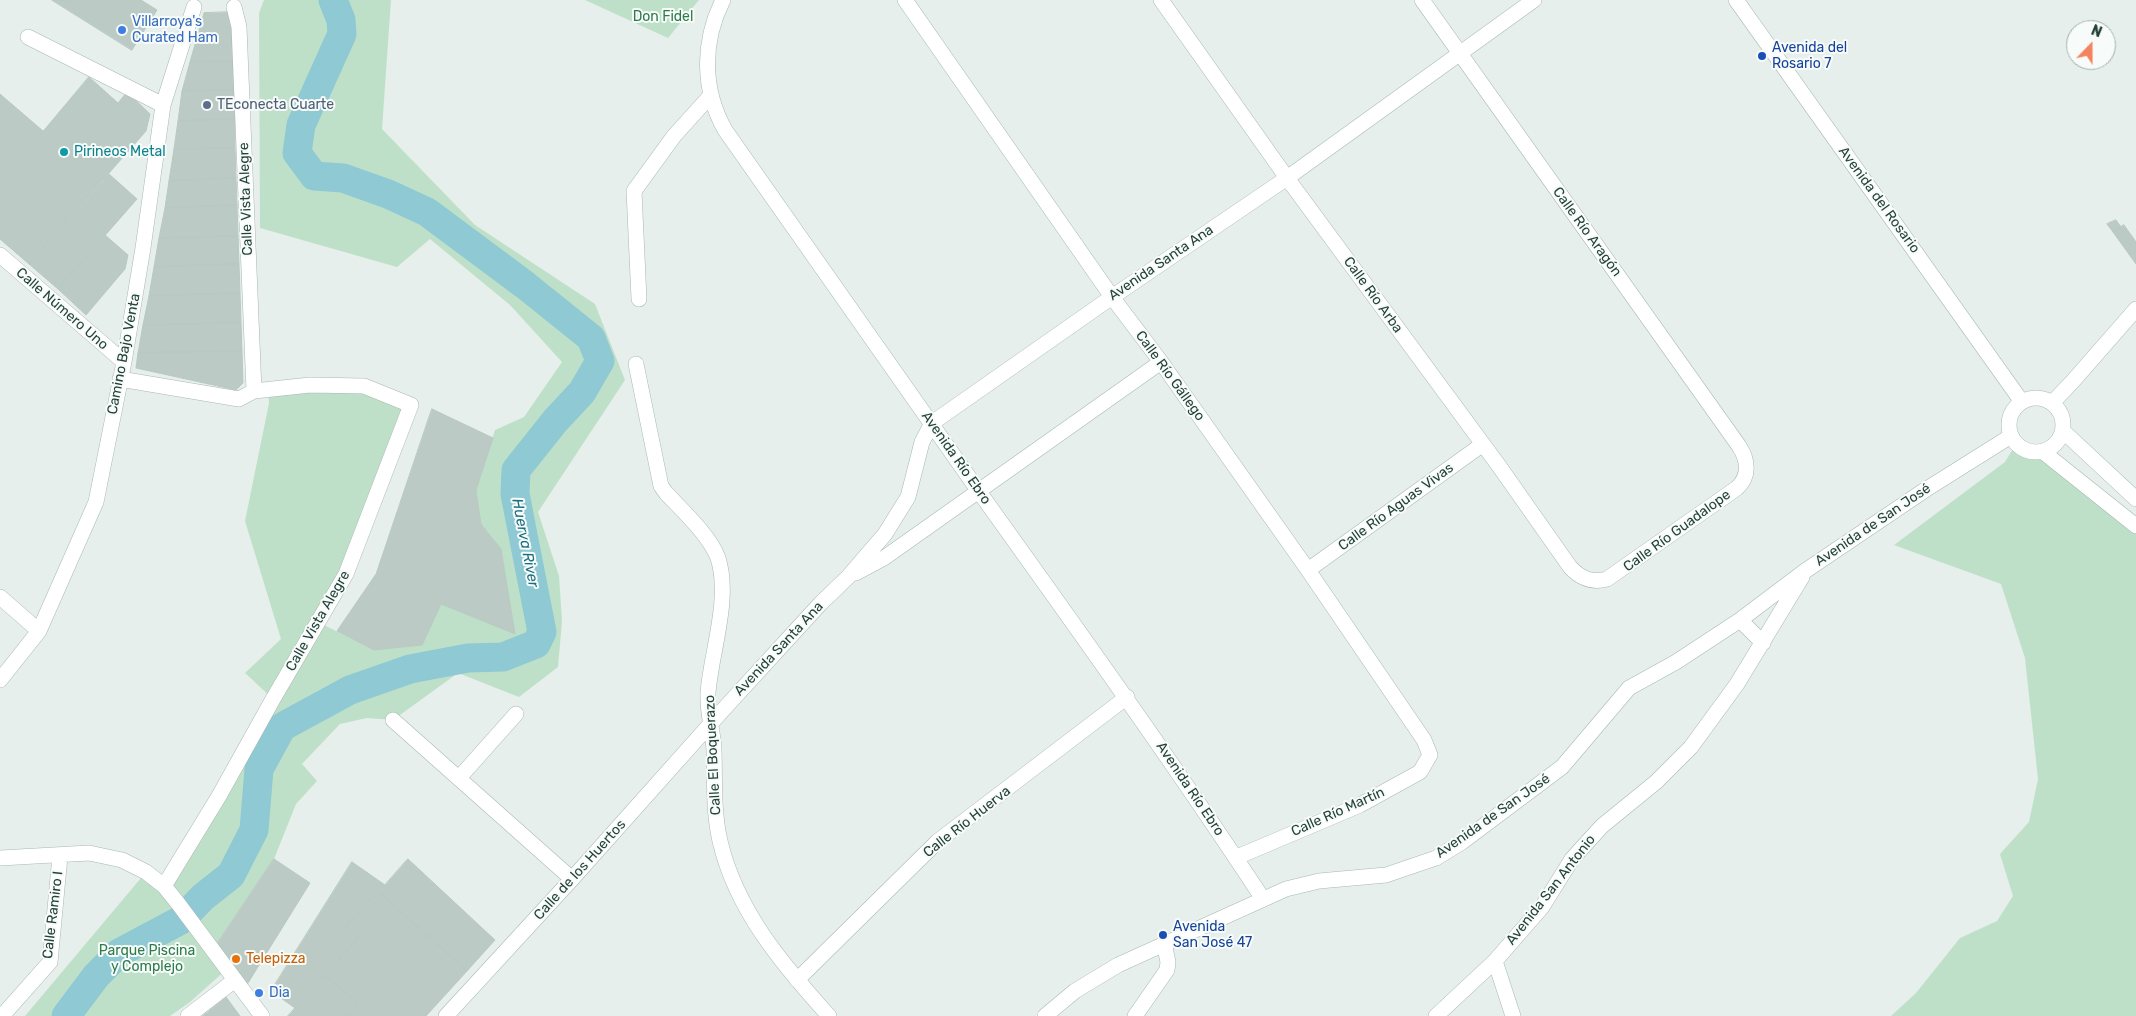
<!DOCTYPE html>
<html>
<head>
<meta charset="utf-8">
<style>
	body { margin:0 }
	#map { position:relative; width:2136px; height:1016px; overflow:hidden; background:#e6efeb; font-family:Rubik,sans-serif }
	canvas { display:block }
	.north { position:absolute; left:2066px; top:20px; width:50px; height:50px; box-sizing:border-box; background:#f7fbf9; border:1px solid #a3b1ad; border-radius:50%; rotate:22deg; font-size:14px; font-weight:700; line-height:20px; text-align:center; color:#24423a }
	.north::after { content:''; display:block; margin:auto; width:18px; height:22px; background:#f4845f; clip-path:polygon(50% 0,100% 100%,50% 72%,0 100%) }
</style>
</head>
<body>
<div id="map">
<canvas width="2136" height="1016"></canvas>
<div class="north">N</div>
</div>
<script>
const ctx = document.querySelector('canvas').getContext('2d');
ctx.lineJoin = 'round';
function fillPath(path, color) {
  ctx.fillStyle = color;
  ctx.fill(path, 'evenodd');
}
function strokePath(path, color, width, dash) {
  ctx.strokeStyle = color;
  ctx.lineWidth = width;
  ctx.lineCap = dash ? 'butt' : 'round';
  ctx.setLineDash(dash || []);
  ctx.stroke(path);
}
function write(font, color, halo, rows, align = 'center') {
  ctx.font = font + ' Rubik,sans-serif';
  ctx.lineWidth = 4;
  ctx.setLineDash([]);
  ctx.textBaseline = 'middle';
  ctx.strokeStyle = halo;
  ctx.fillStyle = color;
  for (const [text, x, y, turn = 0] of rows) {
    ctx.save();
    ctx.translate(x, y);
    ctx.rotate((+turn || 0) * Math.PI / 180);
    ctx.textAlign = isNaN(turn) ? turn : align;
    if (halo) ctx.strokeText(text, 0, 0);
    ctx.fillText(text, 0, 0);
    ctx.restore();
  }
}
const green = new Path2D(`
	M 264,0 L 391,0 L 382,129 L 475,225 L 595,304 L 625,380 L 538,512 L 559,576 L 562,621 L 558,667 L 519,697 L 458,673 L 393,720 L 367,718 L 340,724 L 302,764 L 317,781 L 296,804 L 274,859 L 213,950 L 227,969 L 190,1002 L 170,1016 L 25,1016 L 146,872 L 163,886 L 273,699 L 245,673 L 281,639 L 245,521 L 269,403 L 268,389 L 364,386 L 411,405 L 318,622 L 374,650 L 421,645 L 441,604 L 515,634 L 501,549 L 481,524 L 476,490 L 495,430 L 524,417 L 562,362 L 510,305 L 430,239 L 397,267 L 260,228 L 259,13 Z
	M 585,0 L 699,0 L 668,38 Z
	M 2016,444 L 2033,452 L 2042,451 L 2136,526 L 2136,1016 L 1891,1016 L 1916,993 L 1960,938 L 1997,921 L 2013,896 L 2000,854 L 2029,822 L 2038,779 L 2025,658 L 2001,584 L 1894,545 L 2005,462 Z`);
const river = new Path2D(`
	M 66,1016 L 96,976 L 119,953 L 181,920 L 203,897 L 231,875 L 254,830 L 259,769 L 282,727 L 350,690 L 410,669 L 468,658 L 503,657 L 536,644 L 542,632 L 515,494 L 516,470 L 555,421 L 582,392 L 600,361 L 591,338 L 525,285 L 427,212 L 388,194 L 343,178 L 314,176 L 297,153 L 301,125 L 342,34 L 341,20 L 333,0`);
const building = new Path2D(`
	M 52,0 L 141,0 L 157,10 L 132,50 Z
	M 231,12 L 233,61 L 190,62 L 204,13 Z
	M 233,61 L 234,90 L 182,91 L 190,62 Z
	M 89,77 L 118,103 L 127,92 L 150,114 L 146,131 L 29,264 L 0,239 L 0,94 L 43,131 Z
	M 234,90 L 235,119 L 178,121 L 182,91 Z
	M 235,119 L 235,148 L 174,149 L 178,121 Z
	M 235,148 L 236,178 L 169,181 L 174,149 Z
	M 109,174 L 137,199 L 58,289 L 29,264 Z
	M 236,178 L 237,205 L 165,208 L 169,181 Z
	M 237,205 L 238,236 L 159,238 L 165,208 Z
	M 2116,220 L 2121,227 L 2113,232 L 2107,224 Z
	M 2124,225 L 2136,242 L 2136,264 L 2113,232 Z
	M 105,235 L 128,255 L 125,269 L 86,315 L 58,289 Z
	M 238,236 L 239,264 L 154,267 L 159,238 Z
	M 239,264 L 240,293 L 149,296 L 154,267 Z
	M 240,293 L 241,323 L 143,325 L 149,296 Z
	M 241,323 L 242,351 L 138,353 L 143,325 Z
	M 242,351 L 243,383 L 236,390 L 136,368 L 138,353 Z
	M 432,409 L 493,438 L 476,490 L 481,524 L 501,549 L 515,634 L 441,604 L 422,645 L 374,650 L 337,631 L 376,574 Z
	M 274,859 L 310,883 L 243,991 L 213,950 Z
	M 408,859 L 495,940 L 467,971 L 379,892 Z
	M 352,862 L 385,885 L 346,927 L 358,938 L 295,1008 L 271,991 Z
	M 379,892 L 467,971 L 426,1016 L 346,1016 L 358,1003 L 325,975 L 358,938 L 346,927 Z
	M 325,975 L 358,1003 L 346,1016 L 288,1016 Z
	M 226,997 L 240,1016 L 203,1016 Z`);
const minor = new Path2D(`
	M 723,0 C 702,42 702,89 725,130 C 810,251 895,372 980,493 C 1076,627 1172,761 1263,899
	M 905,0 L 1112,297 L 1161,362 L 1308,570 L 1424,740 L 1430,755 L 1420,772 L 1360,805 L 1237,857
	M 1161,0 L 1287,178 L 1499,466 L 1570,567 C 1581,579 1592,583 1607,579 L 1737,488 C 1750,476 1748,460 1739,446 L 1422,0
	M 1736,0 L 2022,402
	M 28,37 L 163,105
	M 0,255 L 124,362
	M 639,299 L 634,191 L 674,136 L 711,95
	M 636,364 L 661,486 L 666,493 C 682,510 710,536 718,558 C 731,599 711,652 708,693 C 707,712 713,731 714,750 C 715,780 713,811 720,841 C 736,910 782,964 829,1016
	M 120,379 L 239,399 L 254,391 L 239,27 L 234,7
	M2009 425a27 27 0 1 1 54 0a27 27 0 1 1-54 0Z
	M 2052,403 L 2073,381 L 2136,309
	M 2063,431 L 2136,499
	M 2042,451 L 2136,526
	M 1308,570 L 1483,444
	M 856,573 L 884,558 L 1161,362
	M 0,597 L 39,631
	M 1740,620 L 1763,643
	M 0,680 L 39,631 L 96,502 L 124,362 L 143,248 L 163,105 L 194,7
	M 393,720 L 572,879
	M 459,778 L 516,714
	M 0,858 L 89,853 L 122,860 L 146,872 L 164,886 L 177,902 L 262,1016
	M 164,886 L 219,796 L 273,699 L 346,574 L 411,405 L 364,386 L 310,385 L 254,391
	M 1495,961 L 1513,1016
	M 797,980 L 938,841 L 1127,697
	M 2,1016 L 50,962 L 60,856
	M 188,1016 L 235,980
	M 446,1016 L 572,879 L 722,711 L 820,604 L 848,577 L 885,534 L 908,497 L 922,442 L 932,423 L 1112,297 L 1287,178 L 1534,0
	M 1045,1016 L 1075,991 L 1118,965 L 1286,889 L 1319,881 L 1386,875 L 1436,858 L 1462,842 L 1562,767 L 1629,688 L 1676,662 L 1740,620 L 1805,571 L 1925,490 L 2011,436
	M 1135,1016 L 1167,970 L 1168,962 L 1164,943
	M 1436,1016 L 1495,961 L 1542,907 L 1572,859 L 1602,826 L 1656,782 L 1691,747 L 1737,684 L 1802,577`);
const markers = [
	[122,30,5,"#3f7fe0"],
	[1762,56,5,"#1a4fb4"],
	[207,105,5,"#5c6f8a"],
	[64,152,5,"#0f9aa8"],
	[1163,935,5,"#1a4fb4"],
	[236,959,5,"#e8710a"],
	[259,993,5,"#3f7fe0"]
];
const parkNames = [
	["Don Fidel",663,17],
	["Parque Piscina",147,951],
	["y Complejo",147,967]
];
const shopNames = [
	["Villarroya's",132,22],
	["Curated Ham",132,38],
	["Dia",269,993]
];
const transitNames = [
	["Avenida del",1772,48],
	["Rosario 7",1772,64],
	["Avenida",1173,927],
	["San José 47",1173,943]
];
const serviceNames = [
	["TEconecta Cuarte",217,105]
];
const cultureNames = [
	["Pirineos Metal",74,152]
];
const streetNames = [
	["Calle Vista Alegre",246,199,-92],
	["Avenida del Rosario",1879,200,54],
	["Calle Río Aragón",1587,232,54],
	["Avenida Santa Ana",1161,263,-34],
	["Calle Río Arba",1373,295,54],
	["Calle Número Uno",62,309,41],
	["Camino Bajo Venta",124,354,-79],
	["Calle Río Gállego",1170,376,54],
	["Avenida Río Ebro",956,458,55],
	["Calle Río Aguas Vivas",1396,507,-36],
	["Avenida de San José",1873,525,-34],
	["Calle Río Guadalope",1677,531,-36],
	["Calle Vista Alegre",318,621,-60],
	["Avenida Santa Ana",779,649,-47],
	["Calle El Boquerazo",713,755,-93],
	["Avenida Río Ebro",1190,789,56],
	["Calle Río Martín",1338,812,-24],
	["Avenida de San José",1493,816,-35],
	["Calle Río Huerva",967,822,-38],
	["Calle de los Huertos",580,870,-48],
	["Avenida San Antonio",1551,890,-52],
	["Calle Ramiro I",53,915,-83]
];
const foodNames = [
	["Telepizza",246,959]
];
const waterNames = [
	["Huerva River",525,543,79]
];
fillPath(green, '#bfe0c8');
strokePath(river, '#8ec9d4', 29);
fillPath(building, '#bbcac4');
strokePath(building, '#b8c9c2', 1);
strokePath(minor, '#a8b8b2', 16);
strokePath(minor, '#fff', 15);
for (const [x, y, r, color] of markers) {
  const dot = new Path2D();
  dot.arc(x, y, r, 0, 2 * Math.PI);
  ctx.fillStyle = color;
  ctx.fill(dot);
  strokePath(dot, '#f7fbf9', 2);
}
write('14px', '#2d7a4b', '#f7fbf9', parkNames);
write('14px', '#366cbe', '#f7fbf9', shopNames, 'left');
write('14px', '#164399', '#f7fbf9', transitNames, 'left');
write('14px', '#4e5e75', '#f7fbf9', serviceNames, 'left');
write('14px', '#0d838f', '#f7fbf9', cultureNames, 'left');
write('14px', '#24423a', '#f7fbf9', streetNames);
write('14px', '#c56008', '#f7fbf9', foodNames, 'left');
write('italic 15px', '#1c6f80', '#f7fbf9', waterNames);
</script>
</body>
</html>
